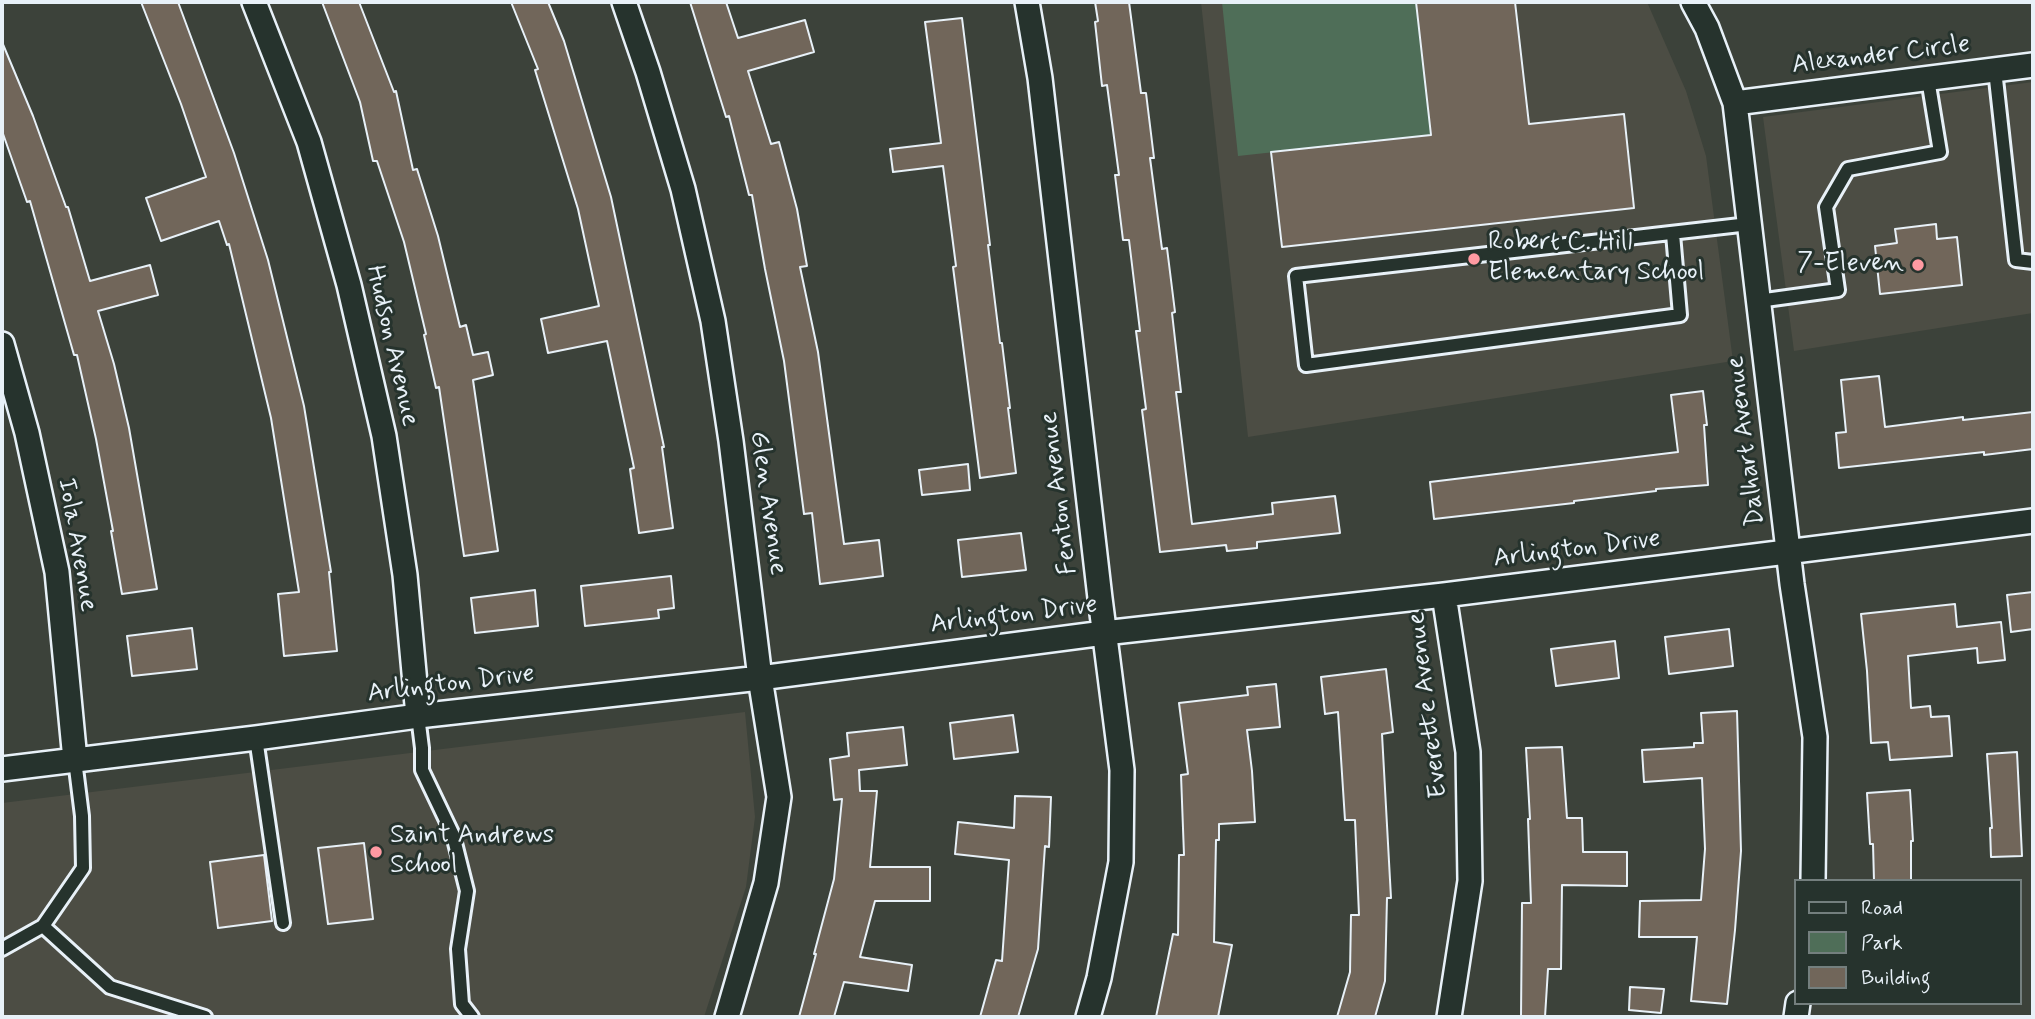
<!DOCTYPE html>
<html>
<head>
<meta charset="utf-8">
<style>
	body { margin:0 }
	#map { position:relative; width:2035px; height:1019px; overflow:hidden; background:#3c423a; font-family:Mynerve,sans-serif }
	canvas { display:block }
	.frame { position:absolute; inset:0; border:4px solid #e8f1f8; pointer-events:none }
	.legend { position:absolute; left:1794px; top:879px; width:228px; height:126px; box-sizing:border-box; background:#26332d; border:2px solid #747f7e; margin:0; padding:9px 12px; list-style:none; font-size:21px; color:#e8f1f8 }
	.legend li { display:flex; align-items:center; gap:14px; height:35px }
	.legend b { width:35px; border:2px solid #747f7e }
</style>
</head>
<body>
<div id="map">
<canvas width="2035" height="1019"></canvas>
<div class="frame"></div>
<ul class="legend">
<li><b style="height:9px;background:#26332d"></b>Road</li>
<li><b style="height:19px;background:#4f6e58"></b>Park</li>
<li><b style="height:19px;background:#71665a"></b>Building</li>
</ul>
</div>
<script>
const ctx = document.querySelector('canvas').getContext('2d');
ctx.lineJoin = 'round';
function fillPath(path, color) {
  ctx.fillStyle = color;
  ctx.fill(path, 'evenodd');
}
function strokePath(path, color, width, dash) {
  ctx.strokeStyle = color;
  ctx.lineWidth = width;
  ctx.lineCap = dash ? 'butt' : 'round';
  ctx.setLineDash(dash || []);
  ctx.stroke(path);
}
function write(font, color, halo, rows, align = 'center') {
  ctx.font = font + ' Mynerve,sans-serif';
  ctx.lineWidth = 6;
  ctx.setLineDash([]);
  ctx.textBaseline = 'middle';
  ctx.strokeStyle = halo;
  ctx.fillStyle = color;
  for (const [text, x, y, turn = 0] of rows) {
    ctx.save();
    ctx.translate(x, y);
    ctx.rotate((+turn || 0) * Math.PI / 180);
    ctx.textAlign = isNaN(turn) ? turn : align;
    if (halo) ctx.strokeText(text, 0, 0);
    ctx.fillText(text, 0, 0);
    ctx.restore();
  }
}
const built = new Path2D(`
	M 1201,2 L 1647,2 L 1686,91 L 1706,156 L 1733,361 L 1248,437 Z
	M 2033,82 L 2033,313 L 1794,351 L 1763,117 Z
	M 745,712 L 755,817 L 746,887 L 704,1017 L 2,1017 L 2,803 Z`);
const green = new Path2D(`
	M 1222,2 L 1416,2 L 1431,135 L 1238,156 Z`);
const building = new Path2D(`
	M 141,2 L 178,2 L 234,153 L 268,260 L 304,406 L 331,572 L 329,572 L 337,651 L 284,656 L 278,594 L 299,592 L 271,418 L 229,244 L 227,245 L 219,221 L 161,241 L 146,198 L 206,177 L 181,104 Z
	M 322,2 L 359,2 L 394,92 L 396,91 L 413,170 L 417,169 L 438,236 L 460,327 L 466,325 L 473,355 L 488,352 L 493,375 L 473,380 L 498,551 L 464,556 L 439,387 L 436,388 L 424,335 L 426,334 L 404,242 L 377,161 L 373,161 L 360,102 Z
	M 511,2 L 548,2 L 564,41 L 611,197 L 664,447 L 662,447 L 673,528 L 639,533 L 630,469 L 634,468 L 607,341 L 548,353 L 541,319 L 599,306 L 578,209 L 535,70 L 538,69 Z
	M 690,2 L 726,2 L 738,38 L 805,20 L 814,52 L 748,71 L 771,144 L 779,142 L 797,209 L 807,266 L 800,267 L 818,352 L 844,544 L 879,540 L 883,576 L 820,584 L 812,513 L 804,514 L 784,361 L 765,269 L 752,195 L 749,195 L 729,116 L 726,117 Z
	M 1095,2 L 1129,2 L 1141,93 L 1146,93 L 1154,158 L 1150,158 L 1162,249 L 1167,248 L 1175,312 L 1172,313 L 1181,392 L 1176,392 L 1192,524 L 1273,514 L 1272,503 L 1335,496 L 1340,533 L 1257,542 L 1257,548 L 1227,551 L 1226,545 L 1160,552 L 1142,410 L 1146,409 L 1136,331 L 1140,331 L 1129,240 L 1123,240 L 1115,175 L 1119,175 L 1107,85 L 1102,86 L 1095,22 L 1098,21 Z
	M 1416,2 L 1515,2 L 1529,124 L 1624,114 L 1634,208 L 1282,247 L 1271,152 L 1431,135 Z
	M 962,18 L 990,245 L 988,245 L 1000,343 L 1002,343 L 1010,408 L 1008,408 L 1016,473 L 980,478 L 953,267 L 956,266 L 943,166 L 893,172 L 890,149 L 941,143 L 925,22 Z
	M 2,42 L 33,116 L 66,207 L 68,207 L 90,281 L 150,265 L 158,295 L 98,311 L 114,364 L 129,428 L 157,589 L 122,594 L 111,531 L 113,531 L 96,439 L 77,355 L 74,355 L 30,201 L 27,202 L 2,131 Z
	M 1936,224 L 1937,239 L 1957,237 L 1962,285 L 1880,294 L 1875,246 L 1897,243 L 1895,229 Z
	M 1879,376 L 1885,427 L 1963,417 L 1963,420 L 2033,412 L 2033,449 L 1984,455 L 1984,452 L 1839,468 L 1836,433 L 1846,432 L 1841,380 Z
	M 1703,391 L 1707,425 L 1704,425 L 1708,485 L 1656,489 L 1656,491 L 1574,501 L 1574,503 L 1434,519 L 1430,482 L 1678,452 L 1671,395 Z
	M 968,464 L 970,490 L 922,495 L 919,470 Z
	M 1021,533 L 1026,570 L 962,577 L 958,540 Z
	M 671,576 L 674,608 L 658,610 L 659,618 L 585,626 L 581,586 Z
	M 535,590 L 538,626 L 475,633 L 471,598 Z
	M 2033,592 L 2033,629 L 2011,632 L 2007,595 Z
	M 1955,604 L 1957,627 L 2001,622 L 2005,660 L 1978,663 L 1977,648 L 1908,656 L 1911,708 L 1930,706 L 1931,717 L 1949,716 L 1952,756 L 1890,760 L 1888,742 L 1871,743 L 1867,671 L 1861,614 Z
	M 192,628 L 197,669 L 132,676 L 127,636 Z
	M 1729,629 L 1733,666 L 1669,674 L 1665,637 Z
	M 1615,641 L 1619,678 L 1556,686 L 1551,649 Z
	M 1386,669 L 1393,732 L 1382,734 L 1391,898 L 1387,898 L 1385,981 L 1375,1017 L 1337,1017 L 1350,972 L 1351,915 L 1359,915 L 1355,820 L 1345,820 L 1338,712 L 1325,714 L 1321,677 Z
	M 1276,684 L 1280,727 L 1247,730 L 1252,771 L 1255,822 L 1219,824 L 1219,840 L 1216,840 L 1214,942 L 1232,945 L 1218,1017 L 1156,1017 L 1173,934 L 1178,935 L 1179,855 L 1184,855 L 1181,775 L 1188,774 L 1179,703 L 1248,695 L 1247,687 Z
	M 1737,711 L 1741,851 L 1735,930 L 1727,1004 L 1691,1001 L 1697,937 L 1639,937 L 1640,901 L 1701,900 L 1705,849 L 1702,778 L 1644,782 L 1642,750 L 1694,747 L 1694,743 L 1703,743 L 1701,713 Z
	M 1013,715 L 1018,752 L 954,759 L 950,723 Z
	M 903,727 L 907,765 L 859,770 L 860,791 L 877,791 L 870,867 L 930,867 L 930,901 L 875,901 L 860,957 L 912,965 L 908,991 L 844,982 L 834,1017 L 799,1017 L 816,954 L 814,954 L 834,879 L 842,799 L 834,800 L 830,759 L 849,756 L 847,733 Z
	M 1562,747 L 1567,818 L 1582,818 L 1583,852 L 1627,852 L 1627,886 L 1562,885 L 1561,969 L 1548,969 L 1545,1017 L 1521,1017 L 1522,903 L 1531,903 L 1528,819 L 1530,819 L 1526,748 Z
	M 2017,752 L 2022,856 L 1991,857 L 1990,828 L 1992,828 L 1987,754 Z
	M 1910,790 L 1913,841 L 1911,841 L 1911,881 L 1874,881 L 1873,844 L 1870,844 L 1867,793 Z
	M 1015,796 L 1051,797 L 1049,847 L 1045,846 L 1038,949 L 1018,1017 L 980,1017 L 996,960 L 1002,961 L 1009,860 L 955,854 L 958,822 L 1014,828 Z
	M 364,843 L 373,919 L 328,924 L 318,848 Z
	M 264,855 L 272,921 L 218,928 L 210,862 Z
	M 1630,987 L 1664,989 L 1661,1013 L 1629,1010 Z`);
const lane = new Path2D(`
	M 1995,70 L 2016,260 L 2033,262
	M 1673,234 L 1680,315 L 1306,365 L 1296,276 L 1749,224
	M 1758,301 L 1838,290 L 1826,207 L 1848,169 L 1940,152 L 1928,79
	M 418,716 L 422,748 L 422,770 L 453,835 L 467,891 L 458,949 L 462,1004 L 472,1017
	M 256,738 L 283,923
	M 43,926 L 110,987 L 205,1017
	M 2,949 L 43,926 L 83,868 L 82,816 L 75,760`);
const street = new Path2D(`
	M 254,2 L 309,142 L 349,285 L 384,436 L 405,575 L 418,716
	M 624,2 L 648,72 L 683,189 L 713,321 L 731,441 L 760,678 L 779,797 L 766,883 L 727,1017
	M 1027,2 L 1040,78 L 1100,598 L 1122,770 L 1121,862 L 1099,978 L 1088,1017
	M 1693,2 L 1707,28 L 1735,103 L 1792,584 L 1815,737 L 1813,881
	M 1735,103 L 2033,65
	M 2,344 L 27,433 L 57,572 L 75,760
	M 1444,595 L 1468,752 L 1470,881 L 1449,1017
	M 2,769 L 256,738 L 418,716 L 760,678 L 1104,633 L 1444,595 L 2033,521
	M 1796,1017 L 1798,1003`);
const markers = [
	[1474,259,7,"#ff9aa2"],
	[1918,265,7,"#ff9aa2"],
	[376,852,7,"#ff9aa2"]
];
const streetNames = [
	["Alexander Circle",1881,56,-7],
	["Hudson Avenue",391,346,77],
	["Dalhart Avenue",1747,441,-97],
	["Fenton Avenue",1060,493,-97],
	["Glen Avenue",767,503,82],
	["Iola Avenue",76,545,80],
	["Arlington Drive",1577,550,-7],
	["Arlington Drive",1014,616,-7],
	["Arlington Drive",451,685,-7],
	["Everette Avenue",1429,705,-97]
];
const poiNames = [
	["Robert C. Hill",1488,244],
	["Elementary School",1488,274],
	["7-Eleven",1904,265,"right"],
	["Saint Andrews",390,837],
	["School",390,867]
];
fillPath(built, '#4c4d44');
fillPath(green, '#4f6e58');
fillPath(building, '#71665a');
strokePath(building, '#e8f1f8', 2);
strokePath(lane, '#e8f1f8', 18);
strokePath(street, '#e8f1f8', 28);
strokePath(lane, '#26332d', 12);
strokePath(street, '#26332d', 23);
for (const [x, y, r, color] of markers) {
  const dot = new Path2D();
  dot.arc(x, y, r, 0, 2 * Math.PI);
  ctx.fillStyle = color;
  ctx.fill(dot);
  strokePath(dot, '#26332d', 2.5);
}
write('26px', '#e8f1f8', '#26332d', streetNames);
write('26px', '#e8f1f8', '#26332d', poiNames, 'left');
</script>
</body>
</html>
